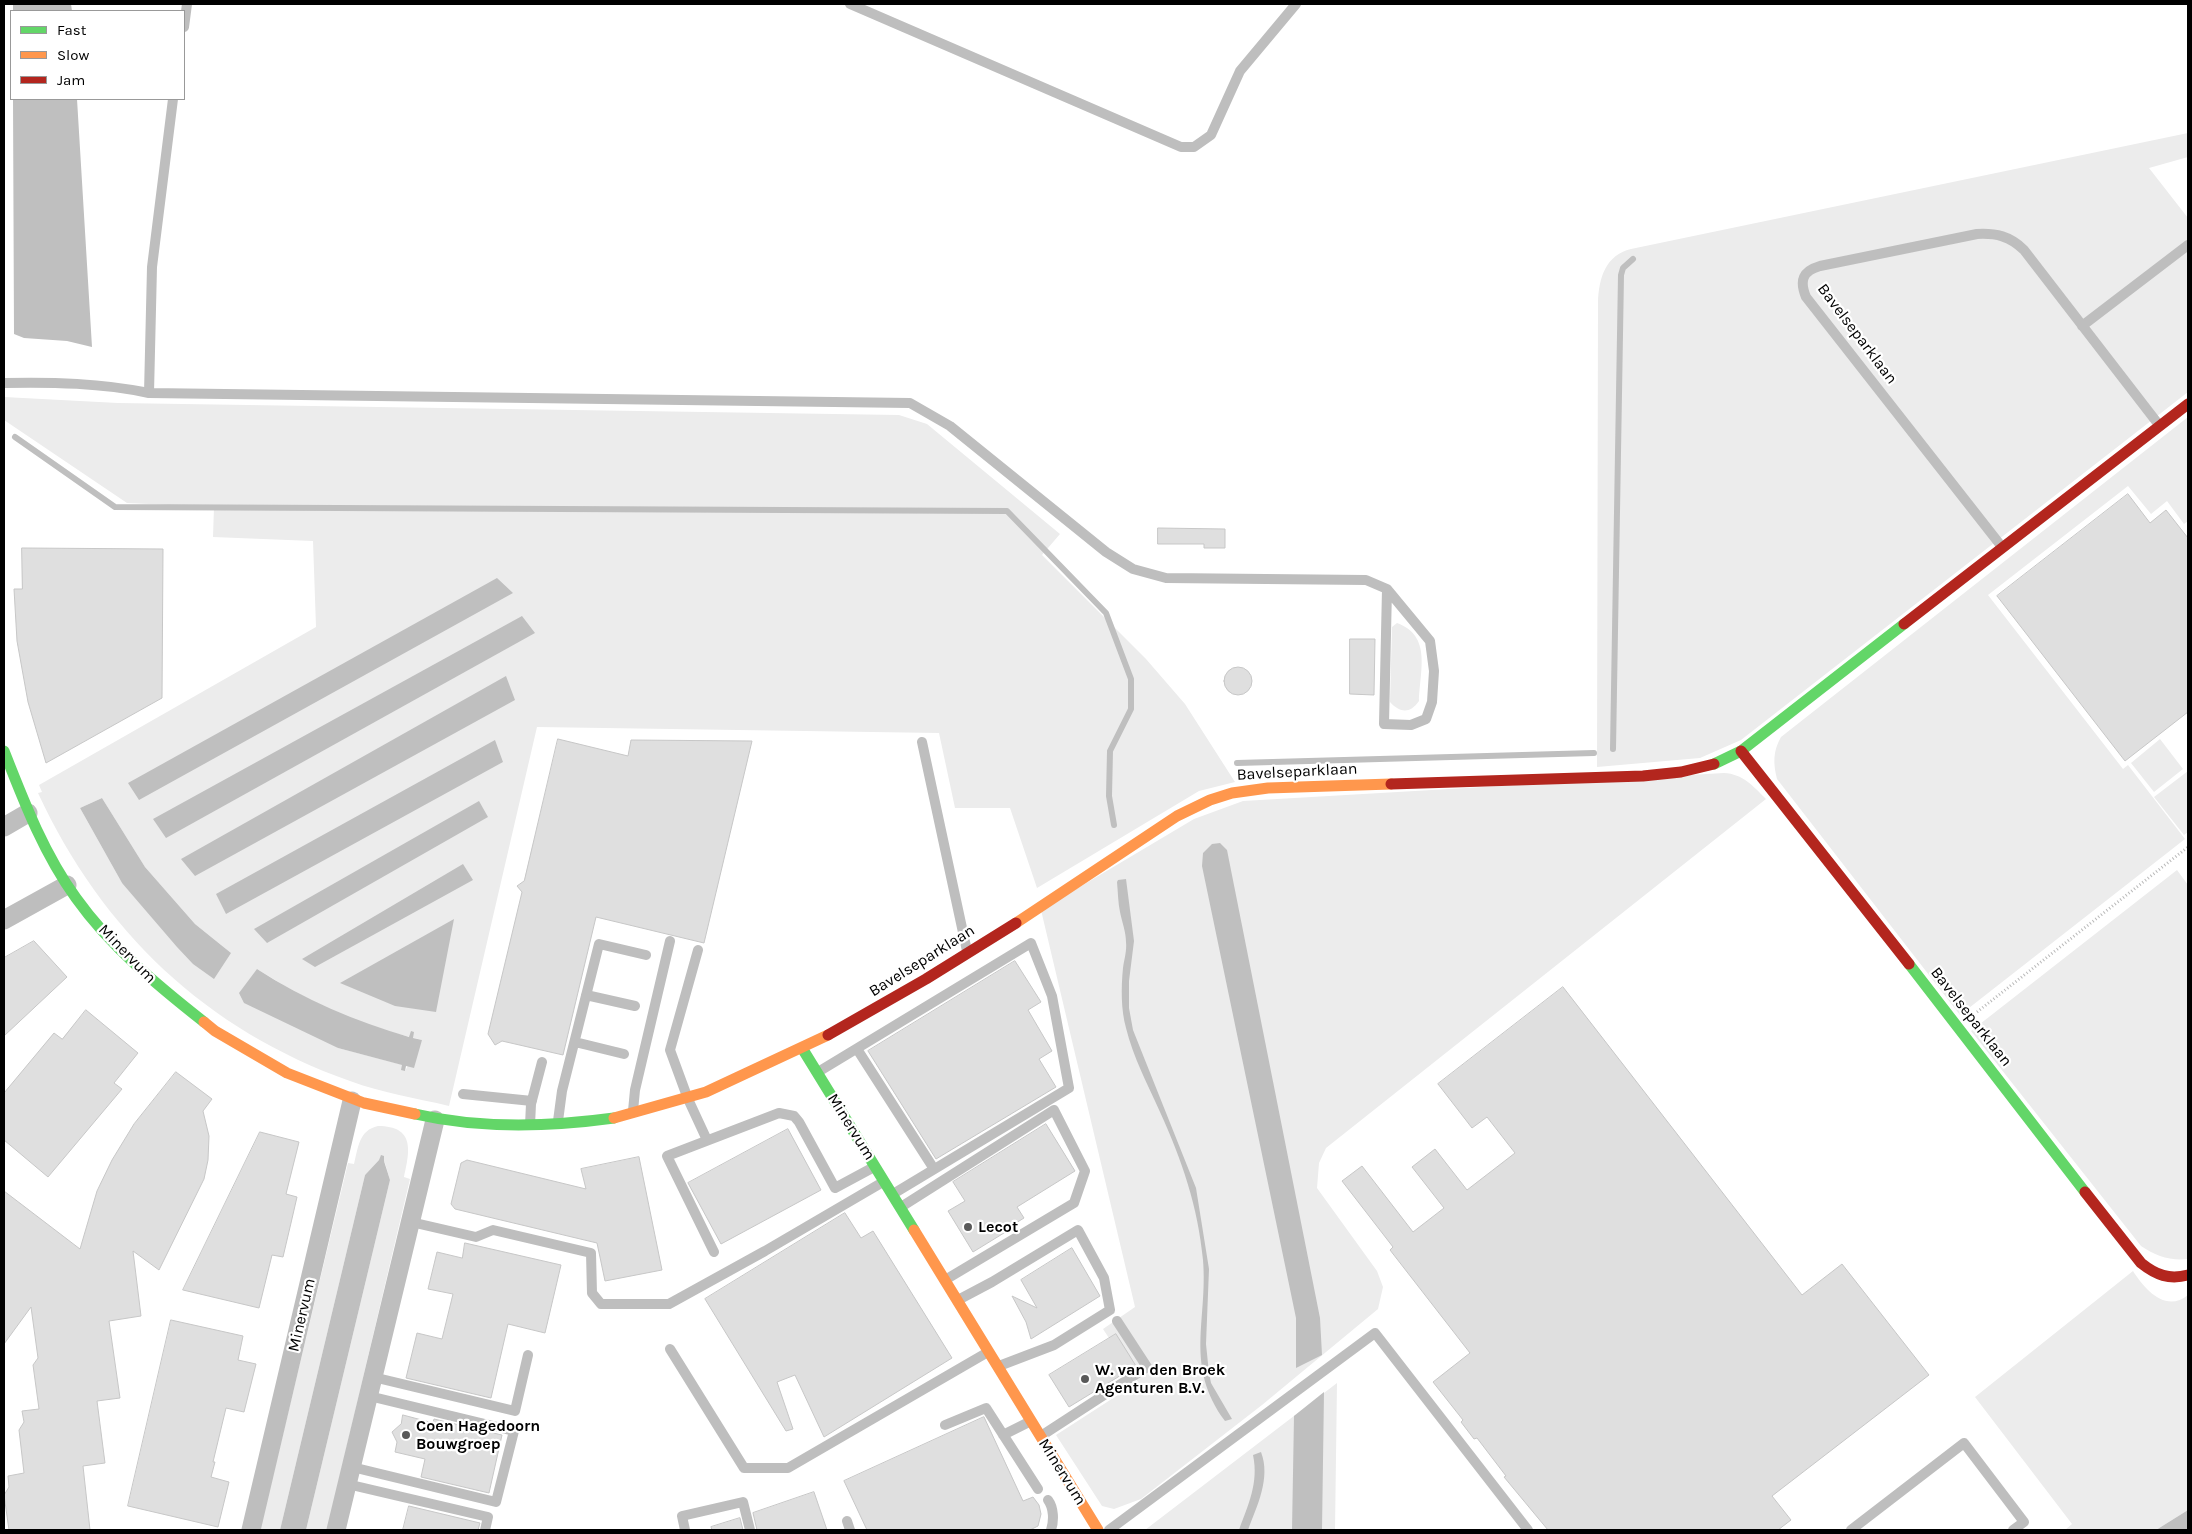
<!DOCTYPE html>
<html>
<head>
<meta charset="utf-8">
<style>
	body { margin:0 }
	#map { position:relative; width:2192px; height:1534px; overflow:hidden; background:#fff; font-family:Karla,sans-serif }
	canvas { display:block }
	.frame { position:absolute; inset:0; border:5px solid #000; pointer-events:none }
	.legend { position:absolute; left:10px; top:10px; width:175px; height:90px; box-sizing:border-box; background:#fff; border:1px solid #999; margin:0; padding:6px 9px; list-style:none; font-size:15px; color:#000 }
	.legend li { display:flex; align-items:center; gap:10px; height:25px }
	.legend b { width:25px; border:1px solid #999 }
</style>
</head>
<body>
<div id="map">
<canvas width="2192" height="1534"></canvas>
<div class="frame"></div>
<ul class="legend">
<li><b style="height:6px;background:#63d668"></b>Fast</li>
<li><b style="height:6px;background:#ff974d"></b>Slow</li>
<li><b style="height:6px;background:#b3261e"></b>Jam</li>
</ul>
</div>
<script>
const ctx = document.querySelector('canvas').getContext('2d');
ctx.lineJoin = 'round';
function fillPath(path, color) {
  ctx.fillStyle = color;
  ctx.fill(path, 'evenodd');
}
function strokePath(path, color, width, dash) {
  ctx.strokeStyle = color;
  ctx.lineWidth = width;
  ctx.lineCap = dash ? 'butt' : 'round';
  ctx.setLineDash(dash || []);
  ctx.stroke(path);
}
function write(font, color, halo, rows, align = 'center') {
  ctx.font = font + ' Karla,sans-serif';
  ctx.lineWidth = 4.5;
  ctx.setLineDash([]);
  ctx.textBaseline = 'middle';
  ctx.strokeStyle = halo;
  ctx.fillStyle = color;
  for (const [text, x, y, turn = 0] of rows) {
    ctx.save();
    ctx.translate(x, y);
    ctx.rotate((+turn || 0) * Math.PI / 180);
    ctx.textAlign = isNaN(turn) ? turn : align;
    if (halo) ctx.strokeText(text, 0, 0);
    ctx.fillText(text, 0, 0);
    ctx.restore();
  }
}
const green = new Path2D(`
	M 2188,133 L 2188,157 L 2149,168 L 2188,218 L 2188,392 L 1741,740 L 1700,758 L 1597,767 L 1598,302 C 1599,277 1606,255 1631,249 Z
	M 4,397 L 118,403 L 899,415 L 927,424 L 1060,534 L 1042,555 L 1146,659 L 1185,704 L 1235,782 L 1199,791 L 1037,888 L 1010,808 L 955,808 L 939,733 L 537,727 L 449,1106 C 416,1098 382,1093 350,1081 C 206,1030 102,931 38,793 L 42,792 L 39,785 L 316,627 L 313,541 L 213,537 L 214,507 L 127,503 L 4,420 ZM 102,798 L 145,867 L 195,924 L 231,953 L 122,883 L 80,808 ZM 257,969 C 294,992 333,1014 374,1027 C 390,1032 406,1036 422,1040 L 405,1071 L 403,1065 L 338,1048 Z
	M 2188,417 L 2188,521 L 2184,524 L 2167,501 L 2151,514 L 2128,486 L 1988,595 L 2123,769 L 2128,765 L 2185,839 L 1960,1015 L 1777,779 C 1773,763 1773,751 1781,737 Z
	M 1397,623 C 1432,636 1420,670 1419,701 C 1410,714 1400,713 1390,702 L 1392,627 Z
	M 2160,739 L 2183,769 L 2154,792 L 2131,763 Z
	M 2188,771 L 2188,832 L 2184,835 L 2154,797 Z
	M 1724,773 C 1743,774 1753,786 1766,799 L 1326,1148 L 1319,1163 L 1317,1188 L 1377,1271 L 1383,1287 L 1378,1309 L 1262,1405 L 1141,1499 L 1114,1509 L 1102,1506 L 1056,1435 L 1138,1382 L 1103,1329 L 1135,1307 L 1041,910 L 1194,819 L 1243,801 Z
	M 2177,870 L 2188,885 L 2188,1259 C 2170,1261 2156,1256 2141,1246 L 1971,1031 Z
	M 378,1126 C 415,1126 410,1151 404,1177 L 410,1179 L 327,1530 L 306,1530 L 390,1180 L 385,1163 L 381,1156 L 379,1160 L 365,1175 L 280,1530 L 260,1530 L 348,1163 L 354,1164 C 358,1148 359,1130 378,1126 Z
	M 2133,1271 C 2145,1290 2166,1313 2188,1295 L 2188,1510 L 2156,1530 L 2065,1530 L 2072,1524 L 1975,1397 Z
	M 1337,1383 L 1335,1530 L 1145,1530 Z`);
const water = new Path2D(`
	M 13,4 L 71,4 L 72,11 L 13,11 Z
	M 13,99 L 77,99 L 92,347 L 67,341 L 24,338 L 14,334 Z
	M 497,578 L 513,593 L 139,800 L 128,783 Z
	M 522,616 L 535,633 L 166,838 L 153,819 Z
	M 506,676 L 515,700 L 195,876 L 181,859 Z
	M 495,740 L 503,762 L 226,914 L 216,894 Z
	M 102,798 L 145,867 L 195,924 L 231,953 L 214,979 L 193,964 L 177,947 L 122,883 L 80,808 Z
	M 479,801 L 488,817 L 267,943 L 254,929 Z
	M 1220,843 L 1227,850 L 1320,1318 L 1322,1355 L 1296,1368 L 1296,1318 L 1202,866 L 1203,853 L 1212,844 Z
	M 463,864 L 473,880 L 315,967 L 302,959 Z
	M 1126,879 L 1134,941 L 1129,981 L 1129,1008 L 1133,1030 L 1196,1188 L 1209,1269 L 1206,1344 L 1209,1373 L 1211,1383 L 1232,1419 L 1225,1421 C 1184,1365 1208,1321 1203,1260 C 1198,1207 1182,1160 1160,1112 C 1148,1085 1133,1057 1126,1028 C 1121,1010 1121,988 1123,968 C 1124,960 1127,951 1126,942 C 1126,932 1122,922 1120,912 C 1118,903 1118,892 1117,882 L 1118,880 Z
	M 454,919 L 436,1012 L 395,1006 L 340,983 Z
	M 257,969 C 305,1000 355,1021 409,1037 L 411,1031 L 414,1032 L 413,1038 L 422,1040 L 414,1068 L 406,1066 L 405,1071 L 401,1070 L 402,1065 L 338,1048 L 244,1003 L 239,993 Z
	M 381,1155 L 384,1156 L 384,1161 L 390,1180 L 306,1530 L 280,1530 L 365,1175 L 379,1160 Z
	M 1324,1392 L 1322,1530 L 1292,1530 L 1294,1416 Z
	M 1261,1452 C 1271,1478 1257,1506 1248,1530 L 1239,1530 C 1248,1505 1259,1483 1253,1455 Z
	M 2188,1510 L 2188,1530 L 2156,1530 Z`);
const stream = new Path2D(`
	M 15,437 L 115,507 L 1007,511 L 1106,613 L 1131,679 L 1131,709 L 1110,751 L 1109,796 L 1114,825
	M 1613,749 L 1621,275 L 1623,268 L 1633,259
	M 1237,763 L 1594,753`);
const building = new Path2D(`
	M 2128,494 L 2150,523 L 2166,510 L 2188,538 L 2188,712 L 2125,761 L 1997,596 Z
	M 1158,528 L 1225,529 L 1225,548 L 1204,548 L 1204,544 L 1158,544 Z
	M 22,548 L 163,549 L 162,698 L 46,763 L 28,702 L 17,641 L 14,589 L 22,589 Z
	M 1350,639 L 1375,639 L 1374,695 L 1350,694 Z
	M1224 681a14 14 0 1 1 28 0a14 14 0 1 1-28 0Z
	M 558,739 L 628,756 L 631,740 L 752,741 L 704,943 L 596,917 L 563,1055 L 502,1041 L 495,1045 L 488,1034 L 522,892 L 517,886 L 524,881 Z
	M 34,941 L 67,977 L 4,1036 L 4,958 Z
	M 1015,961 L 1041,1002 L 1028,1010 L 1052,1051 L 1039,1059 L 1056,1087 L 936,1159 L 868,1051 Z
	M 1563,987 L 1802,1295 L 1842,1264 L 1929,1375 L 1772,1496 L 1791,1520 L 1778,1530 L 1548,1530 L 1504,1477 L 1506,1476 L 1477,1438 L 1474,1439 L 1461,1422 L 1463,1420 L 1433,1382 L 1470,1353 L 1390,1250 L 1393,1247 L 1342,1181 L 1362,1166 L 1413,1232 L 1444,1208 L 1412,1167 L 1435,1149 L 1467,1190 L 1515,1153 L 1487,1117 L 1472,1128 L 1438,1084 Z
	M 86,1010 L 138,1053 L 114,1083 L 122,1089 L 48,1177 L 4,1140 L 4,1093 L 54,1033 L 62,1039 Z
	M 176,1072 L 212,1099 L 203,1111 L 209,1136 L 208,1160 L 204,1179 L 159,1270 L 133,1251 L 141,1316 L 109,1321 L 120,1398 L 97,1401 L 105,1463 L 83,1466 L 90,1530 L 9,1530 L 4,1495 L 9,1487 L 8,1476 L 24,1473 L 19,1430 L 24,1422 L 22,1411 L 39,1409 L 33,1365 L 38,1358 L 31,1307 L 4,1344 L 4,1191 L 80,1249 L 97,1191 L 112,1160 L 134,1124 Z
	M 1046,1124 L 1075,1171 L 1017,1207 L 1024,1218 L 1016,1223 L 1017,1225 L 973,1252 L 948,1211 L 965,1201 L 953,1182 Z
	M 788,1129 L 821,1190 L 721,1244 L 688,1183 Z
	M 260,1132 L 299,1142 L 286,1194 L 297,1197 L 291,1223 L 283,1257 L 272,1255 L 259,1308 L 183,1290 Z
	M 639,1157 L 662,1270 L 605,1281 L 597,1243 L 455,1209 L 451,1204 L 461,1163 L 467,1160 L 586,1189 L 581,1169 Z
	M 845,1213 L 861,1238 L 873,1231 L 952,1358 L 824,1437 L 795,1375 L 777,1382 L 793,1429 L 786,1431 L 705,1299 Z
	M 465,1243 L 561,1265 L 545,1333 L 508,1324 L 491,1398 L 406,1378 L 417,1333 L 442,1339 L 453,1294 L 428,1289 L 437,1252 L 462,1258 Z
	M 1072,1248 L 1100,1296 L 1031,1339 L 1026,1322 L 1012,1296 L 1037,1308 L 1021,1280 Z
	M 171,1320 L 243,1336 L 238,1360 L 256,1364 L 244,1412 L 226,1408 L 213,1462 L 215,1462 L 211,1477 L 229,1482 L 218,1527 L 128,1506 Z
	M 1116,1334 L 1136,1366 L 1069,1407 L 1049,1375 Z
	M 403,1415 L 433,1423 L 434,1419 L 502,1435 L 489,1493 L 421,1477 L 425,1459 L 395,1452 L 397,1442 L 392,1432 L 401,1424 Z
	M 984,1417 L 1023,1501 L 1033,1497 L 1039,1505 L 1041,1514 L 1038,1526 L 1030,1530 L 867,1530 L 844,1481 Z
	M 814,1492 L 827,1530 L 757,1530 L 753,1513 Z
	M 409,1506 L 480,1523 L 478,1530 L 403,1530 Z
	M 740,1518 L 743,1530 L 712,1530 L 711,1527 Z`);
const path = new Path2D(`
	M 1977,1012 L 2188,847`);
const lane = new Path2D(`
	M 850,4 L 1181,147 L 1194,147 L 1211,135 L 1240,71 L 1296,4
	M 184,27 L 187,4
	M 2082,326 L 2188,245
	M 4,383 C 53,382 101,383 149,393 L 910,403 L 950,426 L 1106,552 L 1133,569 L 1166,578 L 1366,580 L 1387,589 L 1430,641 L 1434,671 L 1432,702 L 1426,719 L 1411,725 L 1384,724 L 1387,589
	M 149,393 L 152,267 L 173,99
	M 2002,547 L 1806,297 C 1799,280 1803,271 1820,266 L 1977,234 C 1996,233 2010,236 2024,250 L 2159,425
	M 922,742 L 967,951
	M 698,950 L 670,1050 L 688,1099 L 707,1140
	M 586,995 L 635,1006
	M 575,1042 L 624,1054
	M 857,1049 L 934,1169
	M 818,1072 L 1031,943 L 1052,996 L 1069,1088 L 893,1194
	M 463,1094 L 532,1101
	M 633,1111 L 635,1090 L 670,941
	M 558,1121 L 562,1091 L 599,944 L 646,955
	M 530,1125 L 531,1104 L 542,1062
	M 901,1207 L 1054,1110 L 1085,1171 L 1074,1203 L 945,1280
	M 411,1222 L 476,1237 L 493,1230 L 591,1253 L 592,1293 L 601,1304 L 669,1304 L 765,1251 L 883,1182
	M 714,1252 L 667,1156 L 779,1113 L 794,1116 L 799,1122 L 835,1188 L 874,1167
	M 958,1300 L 992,1282 L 1078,1230 L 1104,1278 L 1110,1310 L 1054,1345 L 999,1366
	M 670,1349 L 744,1468 L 788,1468 L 988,1352
	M 373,1377 L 515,1411 L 528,1355
	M 945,1425 L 986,1408 L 1038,1489
	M 1003,1435 L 1029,1422
	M 1041,1436 L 1147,1367 L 1117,1321
	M 352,1467 L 496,1502 L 514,1431 L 369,1396
	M 347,1484 L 488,1517 L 485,1530
	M 1048,1500 C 1054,1508 1054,1521 1051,1530
	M 847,1521 L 850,1530
	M 685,1530 L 682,1516 L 743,1502 L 750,1530
	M 1109,1530 L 1375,1333 L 1528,1530
	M 1851,1530 L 1964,1443 L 2024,1522 L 2013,1530`);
const street = new Path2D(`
	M 4,827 L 28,813
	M 4,920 L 67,885
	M 251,1530 L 352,1101
	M 336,1530 L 435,1120`);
const fast = new Path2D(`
	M 4,751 C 24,802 44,854 76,898 C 111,947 157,985 204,1022
	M 1714,764 L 1741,751 L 1904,624
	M 1909,964 L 2085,1192
	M 802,1048 L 914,1230
	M 415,1114 C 480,1129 548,1127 614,1118`);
const slow = new Path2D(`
	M 1016,923 L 1177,816 L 1210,800 L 1232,793 L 1268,788 L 1391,784
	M 204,1022 L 215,1031 L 287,1073 L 364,1103 L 415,1114
	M 614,1118 L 706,1092 L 828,1035
	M 914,1230 L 1098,1530`);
const jam = new Path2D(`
	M 1904,624 L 2188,404
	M 1741,751 L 1909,964
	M 1391,784 L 1643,776 L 1681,772 L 1714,764
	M 828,1035 L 926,979 L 1016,923
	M 2085,1192 L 2141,1263 C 2156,1275 2169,1280 2188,1275`);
const markers = [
	[968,1227,5,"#595959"],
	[1085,1379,5,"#595959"],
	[406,1435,5,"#595959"]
];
const streetNames = [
	["Bavelseparklaan",1857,334,53],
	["Bavelseparklaan",1297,772,-3],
	["Minervum",127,954,46],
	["Bavelseparklaan",922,961,-32],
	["Bavelseparklaan",1971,1017,52],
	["Minervum",851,1127,58],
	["Minervum",302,1315,-77],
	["Minervum",1062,1472,58]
];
const poiNames = [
	["Lecot",978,1227],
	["W. van den Broek",1095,1370],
	["Agenturen B.V.",1095,1388],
	["Coen Hagedoorn",416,1426],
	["Bouwgroep",416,1444]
];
fillPath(green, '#ececec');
fillPath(water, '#bfbfbf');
strokePath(stream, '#bfbfbf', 6);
fillPath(building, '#dfdfdf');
strokePath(building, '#c7c7c7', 1);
strokePath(path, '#b9b9b9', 3, [1, 2.5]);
strokePath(lane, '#bebebe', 10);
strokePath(street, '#bebebe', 19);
strokePath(fast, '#63d668', 11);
strokePath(slow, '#ff974d', 11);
strokePath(jam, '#b3261e', 11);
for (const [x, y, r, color] of markers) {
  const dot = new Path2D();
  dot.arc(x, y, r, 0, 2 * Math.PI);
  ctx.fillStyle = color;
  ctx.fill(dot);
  strokePath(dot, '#fff', 2);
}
write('16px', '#000', '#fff', streetNames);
write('bold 16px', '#000', '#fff', poiNames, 'left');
</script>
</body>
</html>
